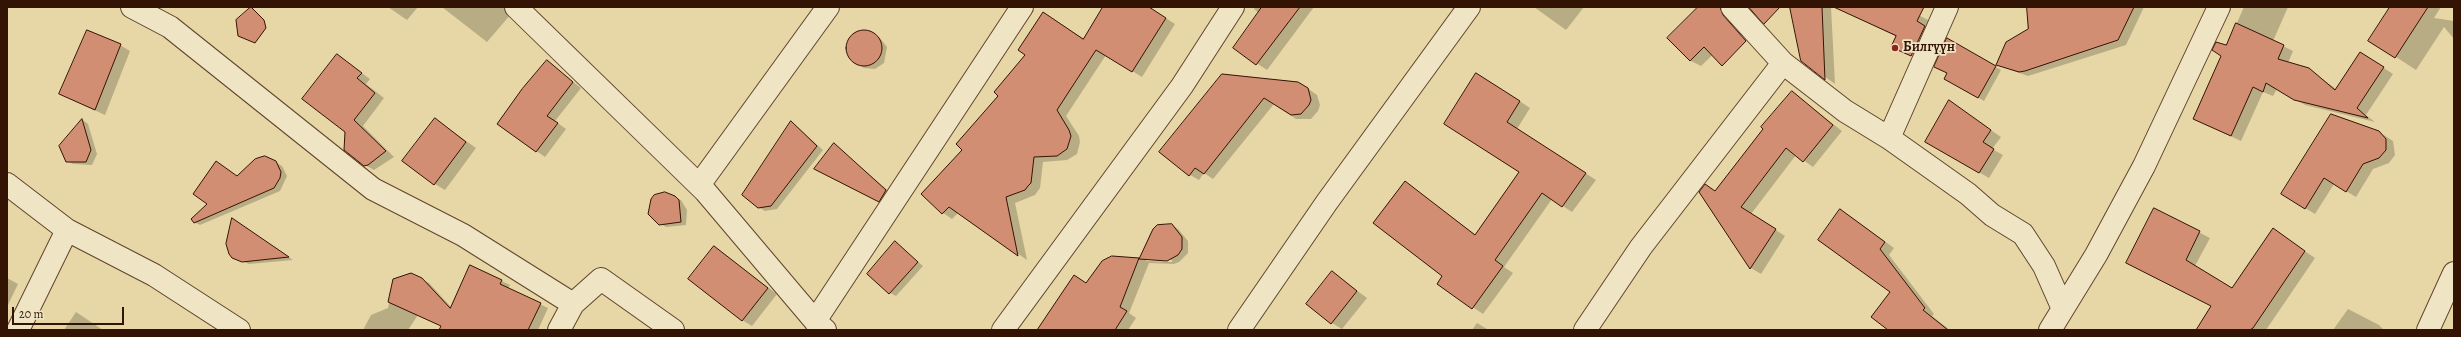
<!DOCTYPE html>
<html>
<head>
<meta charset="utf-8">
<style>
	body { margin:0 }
	#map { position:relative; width:2461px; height:337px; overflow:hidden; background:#e7d7a6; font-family:Alegreya,serif }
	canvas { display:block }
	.frame { position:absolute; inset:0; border:8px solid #331304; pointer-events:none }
	.scale { position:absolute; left:12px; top:307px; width:112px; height:18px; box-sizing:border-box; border:2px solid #331304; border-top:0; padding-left:5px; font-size:12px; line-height:14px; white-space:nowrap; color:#331304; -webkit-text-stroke:3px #efe5c5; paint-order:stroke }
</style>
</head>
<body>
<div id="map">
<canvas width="2461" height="337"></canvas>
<div class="frame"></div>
<div class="scale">20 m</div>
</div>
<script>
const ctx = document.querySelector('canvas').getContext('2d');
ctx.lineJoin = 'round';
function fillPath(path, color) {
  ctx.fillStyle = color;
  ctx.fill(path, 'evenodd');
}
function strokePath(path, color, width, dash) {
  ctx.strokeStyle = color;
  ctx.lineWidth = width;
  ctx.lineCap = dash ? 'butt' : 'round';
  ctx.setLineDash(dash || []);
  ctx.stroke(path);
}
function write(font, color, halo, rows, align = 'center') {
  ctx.font = font + ' Alegreya,serif';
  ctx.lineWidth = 3.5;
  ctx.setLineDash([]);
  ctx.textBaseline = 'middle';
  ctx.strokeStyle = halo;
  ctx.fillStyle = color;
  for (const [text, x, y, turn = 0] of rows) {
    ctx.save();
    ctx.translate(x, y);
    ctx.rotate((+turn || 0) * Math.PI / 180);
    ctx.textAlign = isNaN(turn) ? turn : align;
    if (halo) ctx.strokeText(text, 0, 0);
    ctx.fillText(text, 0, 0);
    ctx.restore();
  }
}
const shadow = new Path2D(`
	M 388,7 L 418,7 L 407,20 Z
	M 442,7 L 503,7 L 511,14 L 487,42 Z
	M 1104,7 L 1148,7 L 1175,24 L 1142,77 L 1106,55 L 1066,116 L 1079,136 L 1080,142 L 1077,154 L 1067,160 L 1043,162 L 1040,188 L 1035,195 L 1015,203 L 1027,260 L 959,212 L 952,219 L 943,213 L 922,194 L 964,150 L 1053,19 L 1084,39 Z
	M 1255,7 L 1314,7 L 1267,70 L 1234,48 L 1259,13 L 1254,9 Z
	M 1534,7 L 1584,7 L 1566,30 Z
	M 1790,7 L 1831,7 L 1835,84 L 1802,60 Z
	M 1835,7 L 1903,7 L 1930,21 L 1922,61 L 1893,47 L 1897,37 Z
	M 2030,7 L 2144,7 L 2126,45 L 2028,76 L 1997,65 L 2029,30 Z
	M 2244,7 L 2288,7 L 2273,41 L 2293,51 L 2288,63 L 2309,69 L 2336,89 L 2370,59 L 2393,74 L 2366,115 L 2375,122 L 2305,105 L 2277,89 L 2273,96 L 2263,92 L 2241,141 L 2194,119 Z
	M 2391,7 L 2441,7 L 2434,18 L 2454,21 L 2454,39 L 2444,27 L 2416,70 L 2370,40 Z
	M 863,31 L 880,38 L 887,47 L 884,63 L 875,69 L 864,68 L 857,64 L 852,61 L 847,51 L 852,35 Z
	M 1668,38 L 1730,38 L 1701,66 L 1691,61 Z
	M 1947,39 L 2001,70 L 1984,101 L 1945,78 L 1948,73 Z
	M 120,45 L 130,51 L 105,115 L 60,94 Z
	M 337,55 L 370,79 L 366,84 L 384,98 L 363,126 L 394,157 L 374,170 L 365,165 L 346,132 Z
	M 547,61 L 581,88 L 555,121 L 566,129 L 545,157 L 498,124 Z
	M 1222,75 L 1303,85 L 1317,95 L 1320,105 L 1318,111 L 1311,119 L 1296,119 L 1274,104 L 1213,179 L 1204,173 L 1199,180 L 1190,175 Z
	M 1487,80 L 1530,108 L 1517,129 L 1596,180 L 1572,212 L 1552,199 L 1504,267 L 1513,273 L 1483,314 L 1438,284 L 1443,276 L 1405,182 L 1476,235 L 1520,172 Z
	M 1792,92 L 1842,131 L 1813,167 L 1796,155 L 1751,214 L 1785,236 L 1761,274 L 1751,268 L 1700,192 L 1716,192 Z
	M 1950,102 L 2001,137 L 1992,149 L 2003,155 L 1989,178 L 1926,142 Z
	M 435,119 L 476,148 L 445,190 L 435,184 Z
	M 83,120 L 88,124 L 97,154 L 92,165 L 73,164 L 67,161 L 61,146 Z
	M 792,122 L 823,150 L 777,209 L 765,211 L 758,207 Z
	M 2379,132 L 2393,141 L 2395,155 L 2389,163 L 2373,169 L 2356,197 L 2334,184 L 2315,214 L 2282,194 Z
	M 835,145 L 892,194 L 885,204 L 822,172 Z
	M 275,162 L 282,166 L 287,176 L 280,191 L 200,225 L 194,222 L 237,177 Z
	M 655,195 L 675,197 L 681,200 L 687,210 L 686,225 L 666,227 L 652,218 L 649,209 Z
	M 2154,209 L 2210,238 L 2195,266 L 2232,289 L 2274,230 L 2315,258 L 2266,330 L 2197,330 L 2212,306 Z
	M 1850,216 L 1894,248 L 1889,255 L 1934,314 L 1932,316 L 1950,330 L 1889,330 L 1892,292 Z
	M 238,222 L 293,260 L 249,264 L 233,257 Z
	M 1172,225 L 1178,229 L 1188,241 L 1188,253 L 1179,262 L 1174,264 L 1149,263 L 1129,313 L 1136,318 L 1128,330 L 1038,330 L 1087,284 L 1140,259 L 1150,234 L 1158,226 ZM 1146,259 L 1172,260 L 1172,262 L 1146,261 Z
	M 895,243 L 923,266 L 896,296 L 890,293 Z
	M 714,247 L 777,294 L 752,326 L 742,320 Z
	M 470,266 L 510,285 L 508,289 L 548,308 L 538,330 L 450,330 L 418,315 L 408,330 L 363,330 L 371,315 L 388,308 L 394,280 L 411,274 L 429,283 L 451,307 Z
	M 1332,272 L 1367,298 L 1342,329 L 1332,323 Z
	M 7,278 L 18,284 L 7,307 Z
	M 2348,309 L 2379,325 L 2384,330 L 2333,330 Z
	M 76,312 L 103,330 L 64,330 Z
	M 1477,323 L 1487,329 L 1489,330 L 1472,330 Z`);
const building = new Path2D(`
	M 251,7 L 264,20 L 266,28 L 255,43 L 238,36 L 236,20 Z
	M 1103,7 L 1149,7 L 1166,18 L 1132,72 L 1096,50 L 1057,110 L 1069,130 L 1071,136 L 1067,149 L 1057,156 L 1034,157 L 1031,183 L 1028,186 L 1025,190 L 1006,197 L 1018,256 L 949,207 L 942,214 L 921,194 L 962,150 L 956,144 L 998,96 L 994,92 L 1025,55 L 1018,50 L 1043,12 L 1083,39 Z
	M 1262,7 L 1300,7 L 1256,65 L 1233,48 Z
	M 1698,7 L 1720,7 L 1723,15 L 1746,41 L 1722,66 L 1704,47 L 1690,61 L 1667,38 Z
	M 1749,7 L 1780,7 L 1764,24 Z
	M 1790,7 L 1822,7 L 1825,80 L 1801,61 Z
	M 1834,7 L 1924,7 L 1917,21 L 1925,26 L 1911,56 L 1891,47 L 1896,36 Z
	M 2027,7 L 2134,7 L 2118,40 L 2025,71 L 2019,72 L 1996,65 L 2006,42 L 2028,29 Z
	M 2390,7 L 2428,7 L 2395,58 L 2368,41 Z
	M 2236,23 L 2284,45 L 2278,59 L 2309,68 L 2335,90 L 2360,52 L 2384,67 L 2357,108 L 2368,118 L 2294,100 L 2266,83 L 2263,92 L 2253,87 L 2231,136 L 2193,119 L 2221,56 L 2212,50 L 2216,42 L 2226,45 Z
	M846 48a18 18 0 1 1 36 0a18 18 0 1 1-36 0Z
	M 87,30 L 121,44 L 95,110 L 59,94 Z
	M 1947,38 L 1996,66 L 1978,98 L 1944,79 L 1947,73 L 1934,67 Z
	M 337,54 L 362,73 L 357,78 L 375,93 L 354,120 L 386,151 L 368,165 L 364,166 L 344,150 L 345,132 L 302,99 Z
	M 547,60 L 573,82 L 547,116 L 558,123 L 536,152 L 497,124 L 522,89 Z
	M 1476,73 L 1520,101 L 1507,122 L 1586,173 L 1562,207 L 1542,193 L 1495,260 L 1503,266 L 1472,309 L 1437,284 L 1442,276 L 1373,223 L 1405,181 L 1475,235 L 1519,172 L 1444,124 Z
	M 1222,74 L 1298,82 L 1308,88 L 1311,100 L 1309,105 L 1301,114 L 1291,115 L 1264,98 L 1204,174 L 1195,168 L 1189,176 L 1159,152 Z
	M 1792,91 L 1833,125 L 1803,162 L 1786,148 L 1741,207 L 1776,229 L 1750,269 L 1699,192 L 1705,184 L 1715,191 L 1763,129 L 1761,127 Z
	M 1949,100 L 1991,130 L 1983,142 L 1994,149 L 1979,173 L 1925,142 Z
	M 2331,114 L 2379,131 L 2386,139 L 2386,150 L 2379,158 L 2363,164 L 2346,192 L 2324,178 L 2305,209 L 2281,194 Z
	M 435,118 L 466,142 L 434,185 L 402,161 Z
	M 82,119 L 91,150 L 86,162 L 66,162 L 59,146 Z
	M 791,121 L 817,146 L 771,206 L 758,208 L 742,195 Z
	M 834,143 L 886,190 L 879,202 L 814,169 Z
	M 265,156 L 276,161 L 281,172 L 280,178 L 274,188 L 194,223 L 191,219 L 207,204 L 193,194 L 216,161 L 237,176 L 255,159 Z
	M 665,192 L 675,196 L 679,200 L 681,222 L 659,225 L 648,214 L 651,199 L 654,195 Z
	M 2154,208 L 2200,231 L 2186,260 L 2232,288 L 2273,228 L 2305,251 L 2253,328 L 2250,330 L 2196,330 L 2211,306 L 2126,263 Z
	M 1840,209 L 1885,242 L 1880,249 L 1925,308 L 1923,310 L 1948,330 L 1888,330 L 1871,317 L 1890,292 L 1818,240 Z
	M 232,218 L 289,257 L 242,262 L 232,258 L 229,254 L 226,244 Z
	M 1172,224 L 1182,237 L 1182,249 L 1178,255 L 1167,261 L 1139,259 L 1153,229 L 1157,225 Z
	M 895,241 L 918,262 L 889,294 L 867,274 Z
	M 714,246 L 768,288 L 742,321 L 688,279 Z
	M 1112,256 L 1139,258 L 1120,307 L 1127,311 L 1115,330 L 1037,330 L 1074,275 L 1086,283 L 1102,261 Z
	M 470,265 L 502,280 L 500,284 L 541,303 L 528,330 L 439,330 L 441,326 L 388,302 L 393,279 L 411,273 L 422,278 L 450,308 Z
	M 1332,271 L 1357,291 L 1331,324 L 1306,304 Z`);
const street = new Path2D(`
	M 132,7 L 170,27 L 373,189 L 463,235 L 573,304
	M 516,7 L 705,191 L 815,321 L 825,330
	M 1732,7 L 1783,63 L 1845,111 L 1889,138 L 1968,194 L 1992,215 L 2023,234 L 2044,266 L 2063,309
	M 1889,138 L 1947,7
	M 7,184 L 67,230
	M 699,185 L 828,7
	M 18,330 L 67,230 L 154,275 L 239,330
	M 559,330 L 573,304 L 601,279 L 673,330
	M 821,330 L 815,321 L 1022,7
	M 1003,330 L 1182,86 L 1233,7
	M 1239,330 L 1327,202 L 1469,7
	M 1585,330 L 1641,247 L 1783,63
	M 2050,330 L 2096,255 L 2144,166 L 2219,7
	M 2428,330 L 2454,273`);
const markers = [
	[1895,48,4,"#8f2418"]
];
const poiNames = [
	["Билгүүн",1903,48]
];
fillPath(shadow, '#0003');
fillPath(building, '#d28e73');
strokePath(building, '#331304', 1);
strokePath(street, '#60442c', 24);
strokePath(street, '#efe5c5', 22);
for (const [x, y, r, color] of markers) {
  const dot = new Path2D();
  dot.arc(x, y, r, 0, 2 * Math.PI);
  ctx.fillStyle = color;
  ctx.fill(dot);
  strokePath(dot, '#efe5c5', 1.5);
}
write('bold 14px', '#331304', '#efe5c5', poiNames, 'left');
</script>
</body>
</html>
